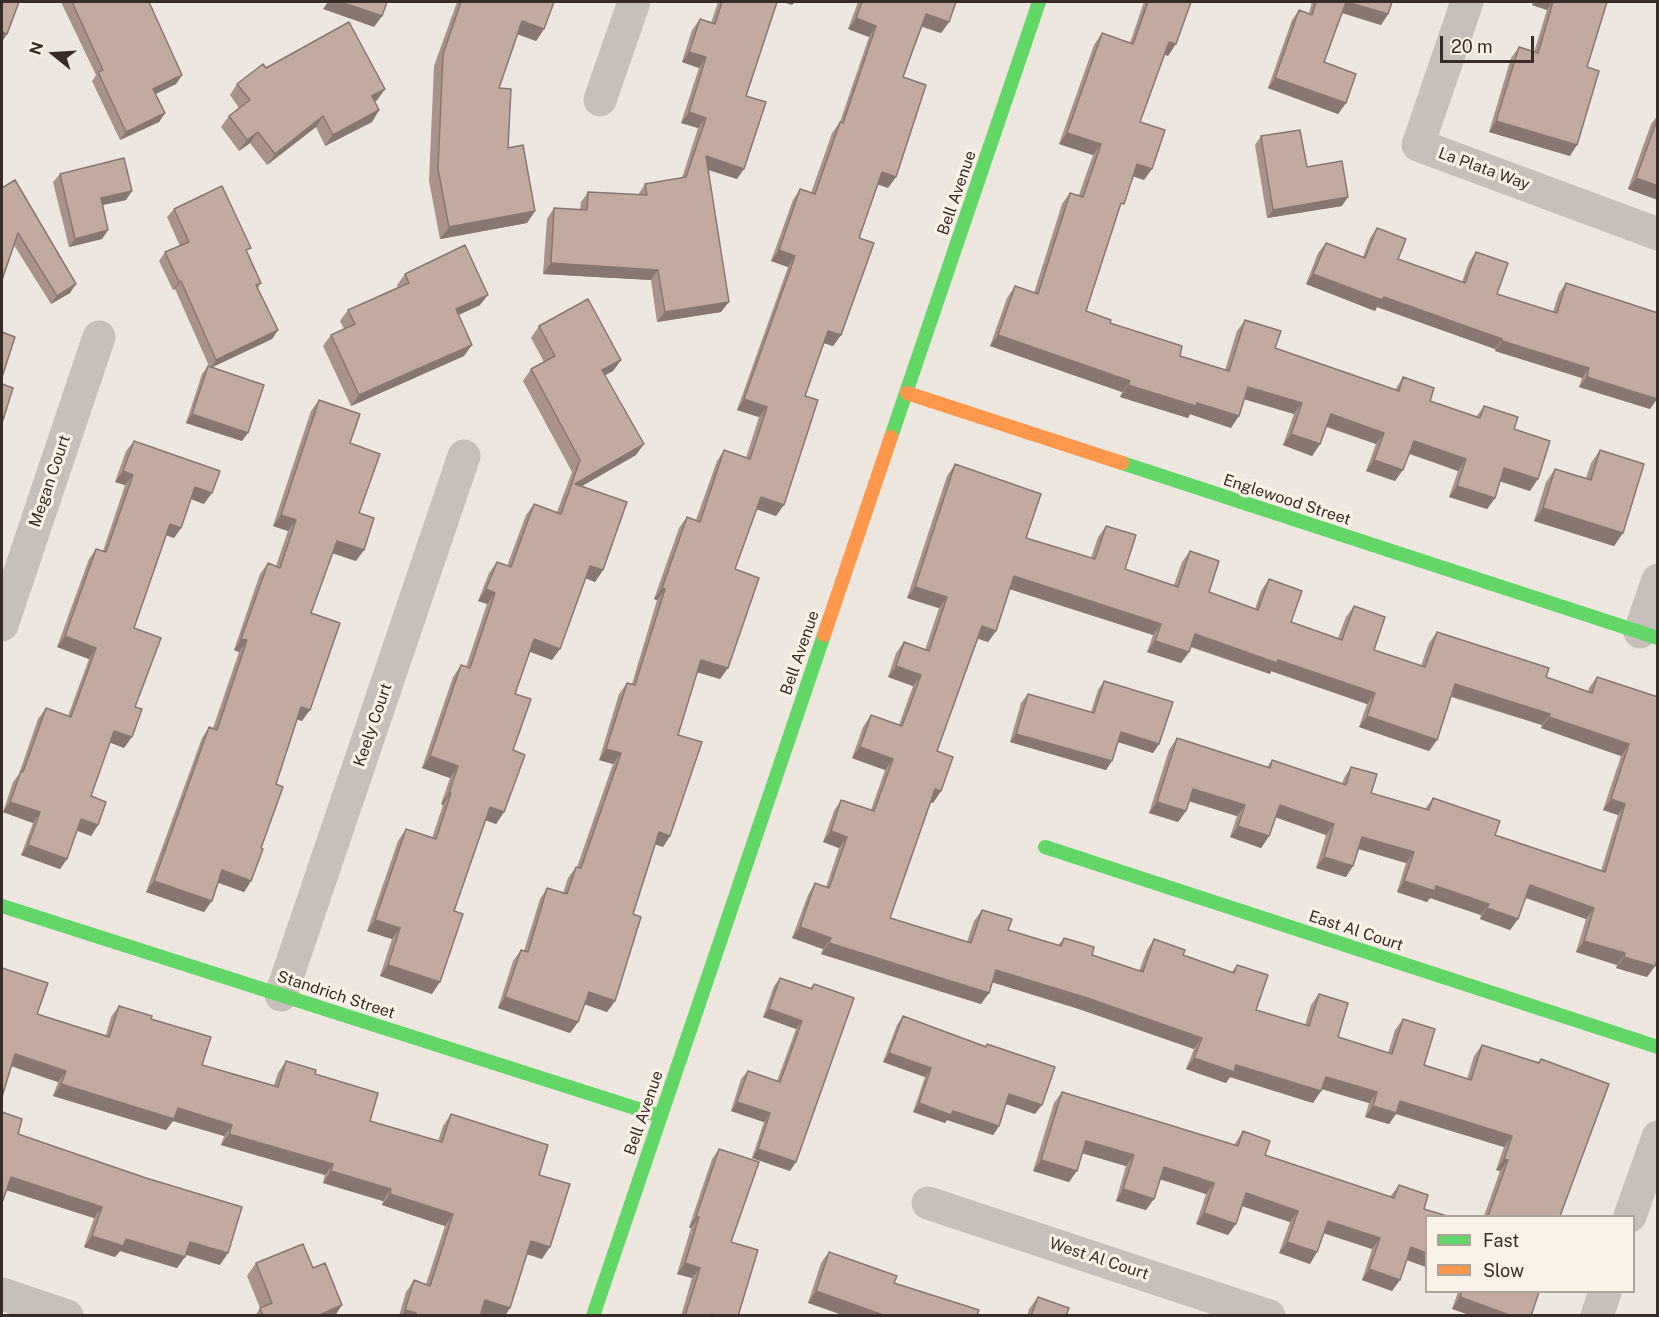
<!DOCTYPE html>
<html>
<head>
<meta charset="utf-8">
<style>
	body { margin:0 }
	#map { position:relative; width:1659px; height:1317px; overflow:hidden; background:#eee7e0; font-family:"Public Sans",sans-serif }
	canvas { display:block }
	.frame { position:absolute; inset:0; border:3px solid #382c27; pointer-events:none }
	.legend { position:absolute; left:1425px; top:1215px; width:210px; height:78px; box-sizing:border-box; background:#fbf2e7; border:2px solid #ada39a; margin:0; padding:8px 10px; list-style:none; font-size:18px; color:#382c27 }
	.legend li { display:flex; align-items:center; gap:12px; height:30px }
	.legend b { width:30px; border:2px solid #ada39a }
	.north { position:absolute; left:24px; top:24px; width:60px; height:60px; -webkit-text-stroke:4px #fbf2e7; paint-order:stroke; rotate:288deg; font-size:16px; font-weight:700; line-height:24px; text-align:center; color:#382c27 }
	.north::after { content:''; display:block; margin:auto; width:21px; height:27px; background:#382c27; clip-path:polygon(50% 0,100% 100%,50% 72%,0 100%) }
	.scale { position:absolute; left:1440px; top:36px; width:94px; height:27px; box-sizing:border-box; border:3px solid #382c27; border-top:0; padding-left:8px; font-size:18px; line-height:21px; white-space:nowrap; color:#382c27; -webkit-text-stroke:4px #fbf2e7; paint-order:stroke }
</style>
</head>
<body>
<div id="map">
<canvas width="1659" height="1317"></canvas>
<div class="frame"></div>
<ul class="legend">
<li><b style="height:8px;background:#63d668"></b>Fast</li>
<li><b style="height:8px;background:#ff974d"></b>Slow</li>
</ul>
<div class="north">N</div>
<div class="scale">20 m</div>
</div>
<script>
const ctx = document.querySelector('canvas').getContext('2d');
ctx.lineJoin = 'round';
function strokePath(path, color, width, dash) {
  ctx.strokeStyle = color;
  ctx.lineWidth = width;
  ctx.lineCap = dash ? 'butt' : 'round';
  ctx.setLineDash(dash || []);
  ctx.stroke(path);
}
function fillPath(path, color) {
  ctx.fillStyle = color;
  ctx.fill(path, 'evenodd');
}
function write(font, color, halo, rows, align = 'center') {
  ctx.font = font + ' "Public Sans",sans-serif';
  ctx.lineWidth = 6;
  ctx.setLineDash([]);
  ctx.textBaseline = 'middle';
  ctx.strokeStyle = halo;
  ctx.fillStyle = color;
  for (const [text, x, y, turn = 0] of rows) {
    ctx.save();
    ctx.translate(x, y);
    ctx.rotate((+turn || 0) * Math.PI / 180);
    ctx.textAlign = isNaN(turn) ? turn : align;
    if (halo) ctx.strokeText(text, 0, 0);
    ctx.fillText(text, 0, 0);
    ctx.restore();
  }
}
const street = new Path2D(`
	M 1467,2 L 1418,145 L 1658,234
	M 600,100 L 634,2
	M 2,625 L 99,337
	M 1640,632 L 1658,580
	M 281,995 L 464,456
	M 928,1203 L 1269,1316
	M 1630,1216 L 1658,1137
	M 2,1294 L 67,1316
	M 1597,1316 L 1605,1292`);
const fast = new Path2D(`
	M 891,437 L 1039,2
	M 1122,463 L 1658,638
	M 1045,847 L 1658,1047
	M 2,906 L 660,1116
	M 593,1316 L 824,635`);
const slow = new Path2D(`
	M 907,393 L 1122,463
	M 824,635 L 891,437`);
const wall = new Path2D(`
	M 61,2 L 149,2 L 182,75 L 176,84 L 156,94 L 165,113 L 159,122 L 120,140 L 92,81 L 96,75 Z
	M 457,2 L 554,2 L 544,29 L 536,41 L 517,34 L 499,88 L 508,148 L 535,211 L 527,223 L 440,239 L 429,181 L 434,66 Z
	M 718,2 L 777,2 L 746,96 L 737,179 L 709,170 L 721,312 L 657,322 L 651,280 L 543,274 L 547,219 L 554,208 L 580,210 L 581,202 L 588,192 L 638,195 L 645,184 L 682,178 L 698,128 L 681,123 L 699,68 L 682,62 L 692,30 L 700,19 L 711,23 Z
	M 858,2 L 956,2 L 949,22 L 941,33 L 922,27 L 903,77 L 888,188 L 878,184 L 859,238 L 841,335 L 833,346 L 824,343 L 805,396 L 776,516 L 757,509 L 735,569 L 728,668 L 720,679 L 697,672 L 678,735 L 670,836 L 663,847 L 655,844 L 633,914 L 615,1001 L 607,1012 L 584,1004 L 578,1022 L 570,1033 L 498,1008 L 513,961 L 521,950 L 524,951 L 540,899 L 547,888 L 563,893 L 568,878 L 576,867 L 577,867 L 613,764 L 599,760 L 619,694 L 627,683 L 632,684 L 657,600 L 654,599 L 679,528 L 687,517 L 696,520 L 717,461 L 724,450 L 746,458 L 759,417 L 737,410 L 788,267 L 771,261 L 793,200 L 800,189 L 811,193 L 832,133 L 840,122 L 869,37 L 848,29 Z
	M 1142,2 L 1191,2 L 1168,56 L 1164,54 L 1140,122 L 1144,180 L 1133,176 L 1118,212 L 1086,311 L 1110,323 L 1180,356 L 1225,370 L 1237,331 L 1245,320 L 1275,348 L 1395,390 L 1403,377 L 1430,401 L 1476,417 L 1484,406 L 1514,429 L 1530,491 L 1500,481 L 1495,498 L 1487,509 L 1449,497 L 1458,471 L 1409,454 L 1395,481 L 1366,471 L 1376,444 L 1326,427 L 1320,444 L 1312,456 L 1283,445 L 1294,414 L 1244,399 L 1231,428 L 1190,414 L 1188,418 L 1120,397 L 1122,392 L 990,346 L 1007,298 L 1015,286 L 1034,293 L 1062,204 L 1070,193 L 1079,195 L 1093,155 L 1059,144 L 1094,45 L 1102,33 L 1130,43 L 1144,2 Z
	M 1312,2 L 1392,2 L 1388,14 L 1381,25 L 1342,13 L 1324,62 L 1346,103 L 1338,114 L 1268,88 L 1292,20 L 1299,10 L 1309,13 Z
	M 1533,2 L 1607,2 L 1587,67 L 1570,156 L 1489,132 L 1511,58 L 1519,47 L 1534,52 L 1547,10 L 1532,5 Z
	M 266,68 L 385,89 L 377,100 L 375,102 L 379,110 L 372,122 L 325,146 L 316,127 L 267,165 L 250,143 L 239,151 L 221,127 L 229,116 L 239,108 L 230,95 L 237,84 Z
	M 1658,115 L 1658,200 L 1628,189 L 1651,124 Z
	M 1261,136 L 1307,167 L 1342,206 L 1267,218 L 1255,145 Z
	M 60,174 L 126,200 L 102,205 L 108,230 L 102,239 L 69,247 L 53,182 Z
	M 2,188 L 70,293 L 51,304 L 14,245 Z
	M 174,209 L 248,253 L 261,283 L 258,288 L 278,330 L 272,339 L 213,367 L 242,441 L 186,423 L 202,374 L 208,366 L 209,366 L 175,289 L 173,290 L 159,261 L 165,252 L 180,246 L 167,217 Z
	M 1377,228 L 1398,259 L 1462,282 L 1469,262 L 1476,252 L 1497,294 L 1553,312 L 1559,293 L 1566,283 L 1657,399 L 1650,409 L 1579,387 L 1582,378 L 1495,351 L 1495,349 L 1377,307 L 1375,311 L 1306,284 L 1318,253 L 1326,243 L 1363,257 L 1370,238 Z
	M 405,274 L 480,305 L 458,315 L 464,356 L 351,406 L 323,346 L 331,335 L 344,329 L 340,321 L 348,310 L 398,287 L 397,285 Z
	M 539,326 L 621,360 L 613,371 L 605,375 L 636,455 L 582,486 L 603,570 L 595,582 L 586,578 L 552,660 L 530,652 L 515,694 L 513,750 L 504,812 L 496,824 L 486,820 L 454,911 L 432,994 L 380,976 L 392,939 L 367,931 L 398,841 L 406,829 L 432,838 L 443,805 L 441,804 L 450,778 L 422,768 L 453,677 L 461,665 L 466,667 L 487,604 L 478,601 L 489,573 L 497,562 L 507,566 L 526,515 L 534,504 L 557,512 L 572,472 L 523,381 L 531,369 L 544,362 L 531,338 Z
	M 319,400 L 350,443 L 359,513 L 356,561 L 332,553 L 311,613 L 302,721 L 297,719 L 276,784 L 261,848 L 251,881 L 244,892 L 218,883 L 204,912 L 146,892 L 202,738 L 209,727 L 213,728 L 239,652 L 234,650 L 260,574 L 268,563 L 276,566 L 288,531 L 273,526 L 311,411 Z
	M 134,441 L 204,504 L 191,499 L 181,528 L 174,538 L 166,535 L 134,628 L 135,707 L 124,748 L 109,742 L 91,796 L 98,825 L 91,836 L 77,831 L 67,859 L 60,869 L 21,855 L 33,823 L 3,812 L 13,782 L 19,774 L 38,719 L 46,708 L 68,716 L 89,659 L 57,647 L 89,559 L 96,549 L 103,551 L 125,485 L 115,482 L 126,451 Z
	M 1600,450 L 1623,533 L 1614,546 L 1534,521 L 1546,482 L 1555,469 L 1586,478 L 1591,463 Z
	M 955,464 L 1026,538 L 1091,558 L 1098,537 L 1106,526 L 1125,569 L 1174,585 L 1182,562 L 1190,551 L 1209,592 L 1255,609 L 1261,591 L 1269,579 L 1291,622 L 1338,638 L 1346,617 L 1354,606 L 1374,650 L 1421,666 L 1429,643 L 1437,632 L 1546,677 L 1588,692 L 1589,688 L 1597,677 L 1658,698 L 1655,966 L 1647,977 L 1616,968 L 1617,965 L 1576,952 L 1586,919 L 1525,898 L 1518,919 L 1510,930 L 1480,919 L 1481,915 L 1430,898 L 1427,902 L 1397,892 L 1406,863 L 1359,849 L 1346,877 L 1316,868 L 1326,835 L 1275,817 L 1269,836 L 1261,848 L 1230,837 L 1237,816 L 1189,801 L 1186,811 L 1178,822 L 1149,813 L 1169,750 L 1177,738 L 1267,767 L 1272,760 L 1342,784 L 1344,778 L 1351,767 L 1371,793 L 1425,809 L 1433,798 L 1495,835 L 1601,871 L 1618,815 L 1603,810 L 1621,756 L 1541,728 L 1542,725 L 1451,697 L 1437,740 L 1429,751 L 1359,727 L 1367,704 L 1271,671 L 1270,674 L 1190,647 L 1189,652 L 1181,663 L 1147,652 L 1153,635 L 1010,589 L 996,631 L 988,642 L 978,639 L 937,751 L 941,791 L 933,803 L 930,802 L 890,918 L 967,942 L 974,921 L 982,910 L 1008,930 L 1058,945 L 1064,938 L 1092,955 L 1139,971 L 1147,950 L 1154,939 L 1183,955 L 1232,972 L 1237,965 L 1256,1010 L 1305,1025 L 1311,1005 L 1319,994 L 1338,1037 L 1388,1053 L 1395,1030 L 1403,1019 L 1424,1065 L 1467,1079 L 1474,1056 L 1482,1045 L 1538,1062 L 1541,1059 L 1560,1216 L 1484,1216 L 1500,1171 L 1496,1170 L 1504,1147 L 1396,1114 L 1389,1124 L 1365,1117 L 1369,1103 L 1322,1089 L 1313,1103 L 1230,1077 L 1226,1083 L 1186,1069 L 1194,1049 L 1079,1009 L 992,982 L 981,1004 L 821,954 L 823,949 L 792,938 L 808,895 L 815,883 L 826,887 L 839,848 L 823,842 L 834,811 L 841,800 L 871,810 L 885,770 L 852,758 L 863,727 L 871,715 L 899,725 L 913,686 L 888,677 L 896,653 L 904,642 L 925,650 L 939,608 L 907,598 L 947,476 Z
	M 1104,681 L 1159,744 L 1153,753 L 1118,742 L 1106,770 L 1010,742 L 1021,703 L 1028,694 L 1091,712 L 1098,690 Z
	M 2,968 L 37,1014 L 106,1035 L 111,1017 L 119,1006 L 151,1019 L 202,1065 L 274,1085 L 278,1073 L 286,1061 L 315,1074 L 370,1121 L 438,1141 L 443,1126 L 451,1114 L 539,1175 L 542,1259 L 527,1254 L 505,1316 L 489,1316 L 481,1313 L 480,1316 L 399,1316 L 406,1292 L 414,1280 L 426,1284 L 445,1226 L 382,1205 L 383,1201 L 323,1183 L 325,1175 L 221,1145 L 224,1136 L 173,1121 L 166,1130 L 53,1096 L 58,1082 L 11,1066 Z
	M 780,978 L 810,988 L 814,984 L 790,1171 L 752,1158 L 764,1122 L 731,1111 L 741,1079 L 748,1071 L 777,1081 L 796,1029 L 763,1017 L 774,986 Z
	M 903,1016 L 986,1046 L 987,1044 L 1035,1114 L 1006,1104 L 999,1126 L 993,1135 L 947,1120 L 945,1123 L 913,1112 L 925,1077 L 883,1062 L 897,1025 Z
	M 1062,1092 L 1234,1145 L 1243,1131 L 1265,1155 L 1390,1197 L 1399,1185 L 1424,1209 L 1426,1216 L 1426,1267 L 1407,1260 L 1392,1291 L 1362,1280 L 1372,1249 L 1324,1233 L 1310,1264 L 1279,1253 L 1290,1222 L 1242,1206 L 1228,1235 L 1196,1224 L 1206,1194 L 1160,1179 L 1146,1210 L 1116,1201 L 1126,1166 L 1082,1153 L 1069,1182 L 1033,1171 L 1054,1103 Z
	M 18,1134 L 220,1265 L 186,1255 L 177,1268 L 120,1251 L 115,1257 L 84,1247 L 94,1218 L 6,1190 Z
	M 719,1149 L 731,1242 L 738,1316 L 681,1316 L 692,1278 L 677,1274 L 691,1228 L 689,1227 L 712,1159 Z
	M 829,1252 L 894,1283 L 977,1315 L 808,1303 L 821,1263 Z
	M 256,1263 L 313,1268 L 335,1316 L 255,1316 L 260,1308 L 247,1276 Z
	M 1458,1292 L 1539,1292 L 1452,1309 Z
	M 1038,1297 L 1066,1316 L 1027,1316 L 1029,1309 Z`);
const shadedWall = new Path2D(`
	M 328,2 L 341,2 L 382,16 L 374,27 L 323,9 Z
	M 782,2 L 795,2 L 792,5 Z
	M 1346,2 L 1388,14 L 1381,25 L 1339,12 Z
	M 1535,2 L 1552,2 L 1547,10 L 1532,5 Z
	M 926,14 L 949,22 L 941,33 L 919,25 Z
	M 856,18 L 876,26 L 869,37 L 848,29 Z
	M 522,21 L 544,29 L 536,41 L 514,33 Z
	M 2,32 L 7,34 L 2,42 Z
	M 1169,42 L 1176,44 L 1168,56 L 1161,53 Z
	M 689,52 L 706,57 L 699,68 L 682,62 Z
	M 182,75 L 176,84 L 147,98 L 153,89 Z
	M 1275,78 L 1346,103 L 1338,114 L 1268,88 Z
	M 385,89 L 377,100 L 364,107 L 372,96 Z
	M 379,110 L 372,122 L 325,146 L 333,135 Z
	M 689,112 L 706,118 L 698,128 L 681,123 Z
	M 165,113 L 159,122 L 120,140 L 126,132 Z
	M 323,116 L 316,127 L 267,165 L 275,154 Z
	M 1496,121 L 1577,145 L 1570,156 L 1489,132 Z
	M 258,132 L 250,143 L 239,151 L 247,140 Z
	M 1067,133 L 1101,144 L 1093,155 L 1059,144 Z
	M 706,156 L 744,169 L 737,179 L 699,167 Z
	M 1137,164 L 1152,169 L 1144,180 L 1129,175 Z
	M 882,172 L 896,177 L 888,188 L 874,183 Z
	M 1636,178 L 1658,186 L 1658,200 L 1628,189 Z
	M 132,191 L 126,200 L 94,207 L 101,198 Z
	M 1348,197 L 1342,206 L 1267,218 L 1273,210 Z
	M 535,211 L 527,223 L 440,239 L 449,227 Z
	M 108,230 L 102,239 L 69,247 L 75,239 Z
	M 779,250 L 795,256 L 788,267 L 771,261 Z
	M 551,263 L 658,270 L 651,280 L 543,274 Z
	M 1313,274 L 1384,297 L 1502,339 L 1495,349 L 1377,307 L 1375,311 L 1306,284 Z
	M 181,281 L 175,289 L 173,290 L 179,282 Z
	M 76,284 L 70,293 L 51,304 L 57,296 Z
	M 488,295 L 480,305 L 448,320 L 456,309 Z
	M 729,302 L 721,312 L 657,322 L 665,312 Z
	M 278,330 L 272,339 L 210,368 L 216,360 Z
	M 828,331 L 841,335 L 833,346 L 820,342 Z
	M 998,335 L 1130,381 L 1122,392 L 990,346 Z
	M 1502,341 L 1589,368 L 1582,378 L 1495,351 Z
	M 472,345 L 464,356 L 351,406 L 359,395 Z
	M 621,360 L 613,371 L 594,381 L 602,370 Z
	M 1587,377 L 1657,399 L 1650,409 L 1579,387 Z
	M 1128,385 L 1197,403 L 1239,416 L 1231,428 L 1190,414 L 1188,418 L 1120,397 Z
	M 1248,387 L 1302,403 L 1294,414 L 1240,398 Z
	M 744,399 L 767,407 L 759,417 L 737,410 Z
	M 192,414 L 248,433 L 242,441 L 186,423 Z
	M 1331,414 L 1384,433 L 1376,444 L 1323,425 Z
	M 1291,434 L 1320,444 L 1312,456 L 1283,445 Z
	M 1414,441 L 1466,459 L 1458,471 L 1406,452 Z
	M 644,444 L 636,455 L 568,494 L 575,484 Z
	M 1374,460 L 1403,470 L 1395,481 L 1366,471 Z
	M 1504,468 L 1538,479 L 1530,491 L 1496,480 Z
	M 123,471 L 133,475 L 125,485 L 115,482 Z
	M 1457,486 L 1495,498 L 1487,509 L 1449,497 Z
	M 195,487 L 212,493 L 204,504 L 188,498 Z
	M 761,497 L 784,505 L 776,516 L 753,508 Z
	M 1543,508 L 1623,533 L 1614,546 L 1534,521 Z
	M 281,515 L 296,520 L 288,531 L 273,526 Z
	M 170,524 L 181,528 L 174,538 L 163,534 Z
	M 337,541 L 364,550 L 356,561 L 329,552 Z
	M 590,566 L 603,570 L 595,582 L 582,577 Z
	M 1014,576 L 1161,624 L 1153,635 L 1006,588 Z
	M 915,587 L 947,597 L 939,608 L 907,598 Z
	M 662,588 L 665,589 L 657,600 L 654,599 Z
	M 486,589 L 495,593 L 487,604 L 478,601 Z
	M 982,626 L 996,631 L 988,642 L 974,637 Z
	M 1195,634 L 1278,660 L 1375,693 L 1367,704 L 1271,671 L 1270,674 L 1187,645 Z
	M 65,636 L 96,648 L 89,659 L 57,647 Z
	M 241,639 L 247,640 L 239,652 L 234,650 Z
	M 534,639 L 560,649 L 552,660 L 526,650 Z
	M 1155,641 L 1189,652 L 1181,663 L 1147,652 Z
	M 701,660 L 728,668 L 720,679 L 693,671 Z
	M 896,666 L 921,675 L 913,686 L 888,677 Z
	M 1455,684 L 1550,714 L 1542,725 L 1448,695 Z
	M 301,707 L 310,710 L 302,721 L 293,718 Z
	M 1367,716 L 1437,740 L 1429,751 L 1359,727 Z
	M 1549,717 L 1629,744 L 1621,756 L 1541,728 Z
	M 114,731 L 132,737 L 124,748 L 106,741 Z
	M 1121,732 L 1159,744 L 1153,753 L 1115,741 Z
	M 1016,734 L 1112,761 L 1106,770 L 1010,742 Z
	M 860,747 L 893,759 L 885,770 L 852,758 Z
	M 606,749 L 621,753 L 613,764 L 599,760 Z
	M 430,756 L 458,766 L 450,778 L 422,768 Z
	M 935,789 L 941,791 L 933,803 L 927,800 Z
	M 1193,789 L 1245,805 L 1237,816 L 1185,800 Z
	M 449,793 L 451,793 L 443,805 L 441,804 Z
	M 1611,799 L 1625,804 L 1618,815 L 1603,810 Z
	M 10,802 L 40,812 L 33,823 L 3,812 Z
	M 1157,802 L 1186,811 L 1178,822 L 1149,813 Z
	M 1280,805 L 1334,824 L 1326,835 L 1272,816 Z
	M 490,807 L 504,812 L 496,824 L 482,819 Z
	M 81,819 L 98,825 L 91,836 L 74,829 Z
	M 1238,826 L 1269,836 L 1261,848 L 1230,837 Z
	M 831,831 L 847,837 L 839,848 L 823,842 Z
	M 659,832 L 670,836 L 663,847 L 651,843 Z
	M 1362,837 L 1414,852 L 1406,863 L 1355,848 Z
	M 28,845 L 67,859 L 60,869 L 21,855 Z
	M 1324,857 L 1353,866 L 1346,877 L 1316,868 Z
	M 222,870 L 251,881 L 244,892 L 215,881 Z
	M 154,881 L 212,901 L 204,912 L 146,892 Z
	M 1404,881 L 1436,886 L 1489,904 L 1481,915 L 1430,898 L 1427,902 L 1397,892 Z
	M 1530,885 L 1594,908 L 1586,919 L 1522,896 Z
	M 1487,908 L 1518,919 L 1510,930 L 1480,919 Z
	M 375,920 L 400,928 L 392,939 L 367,931 Z
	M 800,927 L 831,938 L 823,949 L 792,938 Z
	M 1584,941 L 1625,953 L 1617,965 L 1576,952 Z
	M 829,943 L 989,993 L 981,1004 L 821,954 Z
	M 1624,957 L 1655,966 L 1647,977 L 1616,968 Z
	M 388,965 L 440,982 L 432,994 L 380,976 Z
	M 996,970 L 1087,998 L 1202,1038 L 1194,1049 L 1079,1009 L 988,981 Z
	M 589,992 L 615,1001 L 607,1012 L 581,1003 Z
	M 505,997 L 578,1022 L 570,1033 L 498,1008 Z
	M 769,1009 L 802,1021 L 796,1029 L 763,1017 Z
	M 889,1053 L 931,1068 L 925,1077 L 883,1062 Z
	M 15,1054 L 66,1071 L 58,1082 L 8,1065 Z
	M 1194,1058 L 1236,1065 L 1321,1091 L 1313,1103 L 1230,1077 L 1226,1083 L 1186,1069 Z
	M 1326,1077 L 1377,1092 L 1369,1103 L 1318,1088 Z
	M 61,1084 L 178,1108 L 232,1125 L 224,1136 L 173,1121 L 166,1130 L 53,1096 Z
	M 1009,1094 L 1042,1105 L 1035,1114 L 1003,1103 Z
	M 1400,1101 L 1512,1136 L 1504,1147 L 1396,1114 L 1389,1124 L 1365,1117 L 1373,1106 Z
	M 737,1102 L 770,1113 L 764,1122 L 731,1111 Z
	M 919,1103 L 953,1111 L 999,1126 L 993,1135 L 947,1120 L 945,1123 L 913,1112 Z
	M 229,1134 L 333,1164 L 325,1175 L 221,1145 Z
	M 1086,1141 L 1134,1155 L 1126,1166 L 1078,1152 Z
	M 758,1149 L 796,1162 L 790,1171 L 752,1158 Z
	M 1504,1159 L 1508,1160 L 1500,1171 L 1496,1170 Z
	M 1041,1160 L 1077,1171 L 1069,1182 L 1033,1171 Z
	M 1164,1167 L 1214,1183 L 1206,1194 L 1156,1178 Z
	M 331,1171 L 391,1189 L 383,1201 L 323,1183 Z
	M 11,1177 L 102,1207 L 94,1218 L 3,1189 Z
	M 1123,1189 L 1154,1199 L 1146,1210 L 1116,1201 Z
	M 1246,1193 L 1298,1211 L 1290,1222 L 1239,1205 Z
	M 390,1194 L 453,1214 L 445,1226 L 382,1205 Z
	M 1204,1213 L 1236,1224 L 1228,1235 L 1196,1224 Z
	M 696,1217 L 699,1217 L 691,1228 L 689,1227 Z
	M 1328,1221 L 1380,1238 L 1372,1249 L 1320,1232 Z
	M 92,1236 L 126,1239 L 185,1257 L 177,1268 L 120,1251 L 115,1257 L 84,1247 Z
	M 531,1241 L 550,1247 L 542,1259 L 523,1253 Z
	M 190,1242 L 228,1253 L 220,1265 L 182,1253 Z
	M 1287,1242 L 1317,1252 L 1310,1264 L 1279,1253 Z
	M 1411,1247 L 1426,1253 L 1426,1267 L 1404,1259 Z
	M 685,1263 L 700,1268 L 692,1278 L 677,1274 Z
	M 1369,1269 L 1400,1280 L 1392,1291 L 1362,1280 Z
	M 816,1291 L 886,1316 L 845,1316 L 808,1303 Z
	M 1460,1297 L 1512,1316 L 1472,1316 L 1452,1309 Z
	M 485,1300 L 510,1308 L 505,1316 L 489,1316 L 477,1312 Z
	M 342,1305 L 335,1316 L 317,1316 Z
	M 405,1310 L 416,1313 L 414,1316 L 402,1316 Z`);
const building = new Path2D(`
	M 2,2 L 19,2 L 7,34 L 2,32 Z
	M 72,2 L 149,2 L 182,75 L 153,89 L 165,113 L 126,132 L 98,72 L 103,70 Z
	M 341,2 L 387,2 L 382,16 Z
	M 461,2 L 554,2 L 544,29 L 522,21 L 499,88 L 511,89 L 508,148 L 523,145 L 535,211 L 449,227 L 438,169 L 443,54 Z
	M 722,2 L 777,2 L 746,96 L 766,102 L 744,169 L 706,156 L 729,302 L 665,312 L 658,270 L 551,263 L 554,208 L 587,210 L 588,192 L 647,195 L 645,184 L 686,177 L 706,118 L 689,112 L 706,57 L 689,52 L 700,19 L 715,24 Z
	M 862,2 L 956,2 L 949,22 L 926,14 L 903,77 L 926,85 L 896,177 L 882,172 L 859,238 L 874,243 L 841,335 L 828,331 L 805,396 L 818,400 L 784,505 L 761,497 L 735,569 L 759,578 L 728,668 L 701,660 L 678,735 L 702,742 L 670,836 L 659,832 L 633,914 L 641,917 L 615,1001 L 589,992 L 578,1022 L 505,997 L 521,950 L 528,952 L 547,888 L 567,894 L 576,867 L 581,868 L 621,753 L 606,749 L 627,683 L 635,685 L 665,589 L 662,588 L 687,517 L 700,522 L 724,450 L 750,459 L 767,407 L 744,399 L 795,256 L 779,250 L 800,189 L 815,194 L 840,122 L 843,123 L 876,26 L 856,18 Z
	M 1148,2 L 1191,2 L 1176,44 L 1169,42 L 1140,122 L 1165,130 L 1152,169 L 1137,164 L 1124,204 L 1121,203 L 1086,311 L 1111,320 L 1110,323 L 1182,346 L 1180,356 L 1229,371 L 1245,320 L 1281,331 L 1275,348 L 1399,391 L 1403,377 L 1434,388 L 1430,401 L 1480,418 L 1484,406 L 1518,417 L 1514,429 L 1550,441 L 1538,479 L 1504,468 L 1495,498 L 1457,486 L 1466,459 L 1414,441 L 1403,470 L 1374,460 L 1384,433 L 1331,414 L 1320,444 L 1291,434 L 1302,403 L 1248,387 L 1239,416 L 1197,403 L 1196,406 L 1128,385 L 1130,381 L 998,335 L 1015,286 L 1038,294 L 1070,193 L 1083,197 L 1101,144 L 1067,133 L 1102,33 L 1133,44 Z
	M 1316,2 L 1346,2 L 1324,62 L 1356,74 L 1346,103 L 1275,78 L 1299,10 L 1312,15 Z
	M 1347,2 L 1392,2 L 1388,14 Z
	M 1553,2 L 1607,2 L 1587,67 L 1599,71 L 1577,145 L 1496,121 L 1519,47 L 1538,53 Z
	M 349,22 L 385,89 L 372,96 L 379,110 L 333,135 L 323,116 L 275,154 L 258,132 L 247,140 L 229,116 L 250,100 L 237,84 L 263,64 L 266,68 Z
	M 1658,117 L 1658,186 L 1636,178 Z
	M 1300,130 L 1307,167 L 1342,161 L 1348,197 L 1273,210 L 1261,136 Z
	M 124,158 L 132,191 L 101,198 L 108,230 L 75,239 L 60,174 Z
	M 15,180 L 76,284 L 57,296 L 18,233 L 2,280 L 2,188 Z
	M 222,186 L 251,248 L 246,250 L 261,283 L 256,285 L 278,330 L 216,360 L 181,281 L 179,282 L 165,252 L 189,242 L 174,209 Z
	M 1377,228 L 1406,239 L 1398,259 L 1465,283 L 1476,252 L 1508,263 L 1497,294 L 1557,313 L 1566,283 L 1658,313 L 1657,399 L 1587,377 L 1589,368 L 1502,341 L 1502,339 L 1384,297 L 1382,300 L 1313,274 L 1326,243 L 1365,258 Z
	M 465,245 L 488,295 L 456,309 L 472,345 L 359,395 L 331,335 L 355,324 L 348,310 L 409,283 L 405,274 Z
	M 588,299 L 621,360 L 602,370 L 644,444 L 575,484 L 627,502 L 603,570 L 590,566 L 560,649 L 534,639 L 515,694 L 531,699 L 513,750 L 525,755 L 504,812 L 490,807 L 454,911 L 463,914 L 440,982 L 388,965 L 400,928 L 375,920 L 406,829 L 436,839 L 451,793 L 449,793 L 458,766 L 430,756 L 461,665 L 470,668 L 495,593 L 486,589 L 497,562 L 511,567 L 534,504 L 561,514 L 580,460 L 531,369 L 555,356 L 539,326 Z
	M 2,332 L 15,337 L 2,377 Z
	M 208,366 L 264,385 L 248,433 L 192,414 Z
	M 2,384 L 13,388 L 2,423 Z
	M 319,400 L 360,414 L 350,443 L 380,454 L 359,513 L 374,518 L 364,550 L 337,541 L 311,613 L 340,623 L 310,710 L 301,707 L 276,784 L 283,787 L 261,848 L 263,849 L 251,881 L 222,870 L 212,901 L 154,881 L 209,727 L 217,730 L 247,640 L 241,639 L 268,563 L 280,568 L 296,520 L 281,515 Z
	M 134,441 L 220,471 L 212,493 L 195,487 L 181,528 L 170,524 L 134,628 L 161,638 L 135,707 L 142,709 L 132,737 L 114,731 L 91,796 L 106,802 L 98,825 L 81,819 L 67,859 L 28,845 L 40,812 L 10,802 L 21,771 L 23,772 L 46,708 L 71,717 L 96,648 L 65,636 L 96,549 L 106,552 L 133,475 L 123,471 Z
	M 1600,450 L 1644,464 L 1623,533 L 1543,508 L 1555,469 L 1591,480 Z
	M 955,464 L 1041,494 L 1026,538 L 1095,559 L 1106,526 L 1136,535 L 1125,569 L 1178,587 L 1190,551 L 1219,561 L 1209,592 L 1258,610 L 1269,579 L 1302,591 L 1291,622 L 1342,640 L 1354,606 L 1385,617 L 1374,650 L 1425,667 L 1437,632 L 1549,668 L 1546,677 L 1592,693 L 1597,677 L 1658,697 L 1658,957 L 1655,966 L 1624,957 L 1625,953 L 1584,941 L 1594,908 L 1530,885 L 1518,919 L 1487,908 L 1489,904 L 1436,886 L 1435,891 L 1404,881 L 1414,852 L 1362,837 L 1353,866 L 1324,857 L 1334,824 L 1280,805 L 1269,836 L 1238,826 L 1245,805 L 1193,789 L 1186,811 L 1157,802 L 1177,738 L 1270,768 L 1272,760 L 1346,785 L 1351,767 L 1377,774 L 1371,793 L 1429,810 L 1433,798 L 1500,821 L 1495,835 L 1605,872 L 1625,804 L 1611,799 L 1629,744 L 1549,717 L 1550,714 L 1455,684 L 1437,740 L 1367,716 L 1375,693 L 1278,660 L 1277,663 L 1195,634 L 1189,652 L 1155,641 L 1161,624 L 1014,576 L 996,631 L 982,626 L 937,751 L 953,757 L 941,791 L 935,789 L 890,918 L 971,943 L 982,910 L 1012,919 L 1008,930 L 1061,946 L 1064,938 L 1094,947 L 1092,955 L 1143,972 L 1154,939 L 1185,950 L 1183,955 L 1234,973 L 1237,965 L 1268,975 L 1256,1010 L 1309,1026 L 1319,994 L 1348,1003 L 1338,1037 L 1392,1054 L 1403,1019 L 1435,1029 L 1424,1065 L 1471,1080 L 1482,1045 L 1539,1063 L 1541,1059 L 1609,1084 L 1560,1216 L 1488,1216 L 1508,1160 L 1504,1159 L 1512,1136 L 1400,1101 L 1396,1113 L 1373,1106 L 1377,1092 L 1326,1077 L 1321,1091 L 1236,1065 L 1234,1072 L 1194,1058 L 1202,1038 L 1087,998 L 996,970 L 989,993 L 829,943 L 831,938 L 800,927 L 815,883 L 829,888 L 847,837 L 831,831 L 841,800 L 874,811 L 893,759 L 860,747 L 871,715 L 902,726 L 921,675 L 896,666 L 904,642 L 929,651 L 947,597 L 915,587 Z
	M 1104,681 L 1173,702 L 1159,744 L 1121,732 L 1112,761 L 1016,734 L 1028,694 L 1094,713 Z
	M 2,968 L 48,983 L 37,1014 L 109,1037 L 119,1006 L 152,1016 L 151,1019 L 211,1037 L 202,1065 L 278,1087 L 286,1061 L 316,1070 L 315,1074 L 378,1093 L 370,1121 L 442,1142 L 451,1114 L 548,1145 L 539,1175 L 570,1184 L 550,1247 L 531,1241 L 510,1308 L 485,1300 L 480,1316 L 415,1316 L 416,1313 L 405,1310 L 414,1280 L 430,1286 L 453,1214 L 390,1194 L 391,1189 L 331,1171 L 333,1164 L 229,1134 L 232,1125 L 178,1108 L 174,1119 L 61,1084 L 66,1071 L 15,1054 L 2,1097 Z
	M 780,978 L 812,989 L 814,984 L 854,998 L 796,1162 L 758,1149 L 770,1113 L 737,1102 L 748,1071 L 780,1082 L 802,1021 L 769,1009 Z
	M 903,1016 L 986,1047 L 987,1044 L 1055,1067 L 1042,1105 L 1009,1094 L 999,1126 L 953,1111 L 951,1115 L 919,1103 L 931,1068 L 889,1053 Z
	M 1062,1092 L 1238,1146 L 1243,1131 L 1270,1141 L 1265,1155 L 1394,1198 L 1399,1185 L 1428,1195 L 1424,1209 L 1447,1216 L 1426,1216 L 1426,1253 L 1411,1247 L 1400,1280 L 1369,1269 L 1380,1238 L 1328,1221 L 1317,1252 L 1287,1242 L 1298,1211 L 1246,1193 L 1236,1224 L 1204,1213 L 1214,1183 L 1164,1167 L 1154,1199 L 1123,1189 L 1134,1155 L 1086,1141 L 1077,1171 L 1041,1160 Z
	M 2,1112 L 22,1119 L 18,1134 L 146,1178 L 242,1207 L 228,1253 L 190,1242 L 185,1257 L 126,1239 L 123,1246 L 92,1236 L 102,1207 L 11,1177 L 2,1203 Z
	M 719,1149 L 759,1162 L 731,1242 L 758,1250 L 738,1316 L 715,1316 L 712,1314 L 711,1316 L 685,1316 L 700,1268 L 685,1263 L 699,1217 L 696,1217 Z
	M 303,1244 L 313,1268 L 325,1263 L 342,1305 L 317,1316 L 263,1316 L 260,1308 L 272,1303 L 256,1263 Z
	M 829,1252 L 897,1276 L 894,1283 L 979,1310 L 977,1315 L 979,1316 L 886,1316 L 816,1291 Z
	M 1462,1292 L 1539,1292 L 1531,1316 L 1512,1316 L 1460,1297 Z
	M 1038,1297 L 1069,1308 L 1066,1316 L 1031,1316 Z`);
const streetNames = [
	["La Plata Way",1484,169,20],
	["Bell Avenue",957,193,-71],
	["Megan Court",50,481,-71],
	["Englewood Street",1287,500,18],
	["Bell Avenue",800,653,-71],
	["Keely Court",373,725,-71],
	["East Al Court",1356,931,18],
	["Standrich Street",336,995,18],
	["Bell Avenue",644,1113,-71],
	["West Al Court",1099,1259,18]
];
strokePath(street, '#c7bfb9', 33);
strokePath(fast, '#63d668', 14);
strokePath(slow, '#ff974d', 14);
fillPath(wall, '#a8928a');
fillPath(shadedWall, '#887770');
fillPath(building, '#c3aaa0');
strokePath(building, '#887770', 1.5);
write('16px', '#382c27', '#fbf2e7', streetNames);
</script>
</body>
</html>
